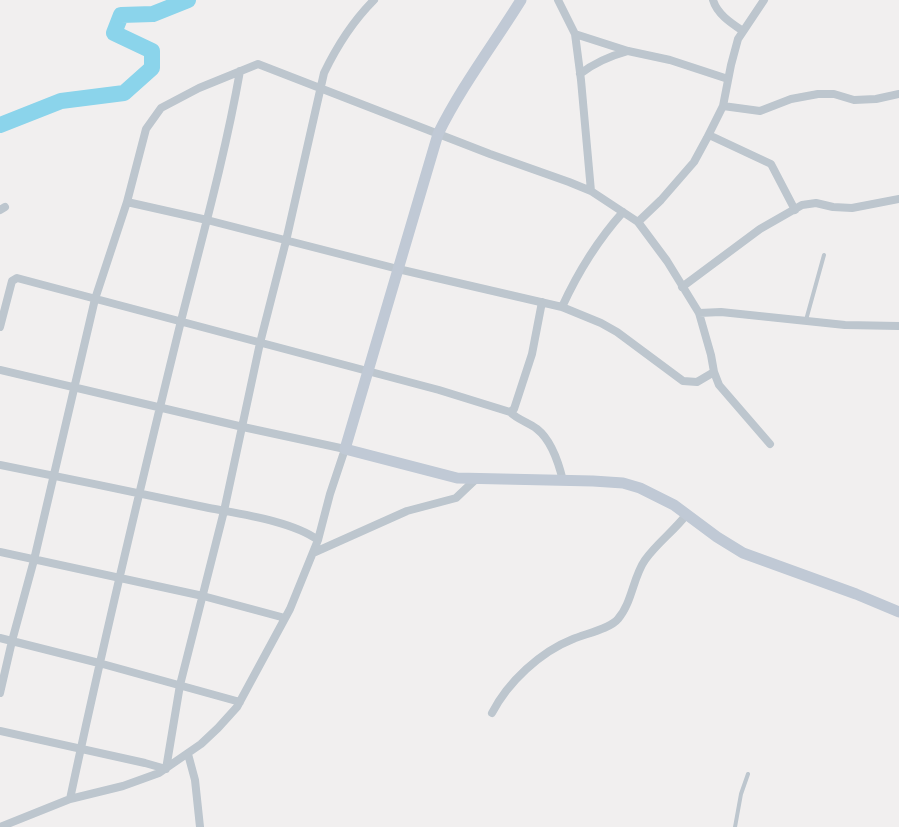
<!DOCTYPE html>
<html>
<head>
<meta charset="utf-8">
<style>
	body { margin:0 }
	canvas { display:block; background:#f1efef }
</style>
</head>
<body>
<canvas width="899" height="827"></canvas>
<script>
const ctx = document.querySelector('canvas').getContext('2d');
ctx.lineJoin = 'round';
function strokePath(path, color, width, dash) {
  ctx.strokeStyle = color;
  ctx.lineWidth = width;
  ctx.lineCap = dash ? 'butt' : 'round';
  ctx.setLineDash(dash || []);
  ctx.stroke(path);
}
const river = new Path2D(`
	M 0,125 L 61,101 L 124,93 L 152,68 L 152,51 L 114,33 L 121,15 L 153,14 L 188,0`);
const lane = new Path2D(`
	M 806,320 L 824,255
	M 735,827 L 741,794 L 748,774`);
const street = new Path2D(`
	M 558,0 L 575,34 L 581,80 L 591,191
	M 713,0 C 717,14 731,23 743,31
	M 575,34 L 628,51 L 670,60 L 728,79
	M 580,74 C 595,62 610,56 628,51
	M 723,106 L 760,111 L 791,99 L 818,94 L 834,94 L 854,100 L 876,99 L 899,94
	M 709,135 L 771,164 L 795,210
	M 127,202 L 207,220 L 398,269 L 562,307 L 601,323 L 617,332 L 683,381 L 697,382 L 714,372
	M 0,210 L 5,207
	M 638,222 L 661,200 L 694,162 L 707,138 L 723,106 L 731,65 L 738,39 L 764,0
	M 682,287 L 760,229 L 802,205 L 816,203 L 833,207 L 852,208 L 899,199
	M 562,307 C 578,272 597,241 623,212
	M 699,313 L 721,312 L 845,325 L 899,326
	M 0,327 L 12,281 L 17,278 L 439,390 L 510,412 L 514,409 L 532,354 L 542,302
	M 0,370 L 243,427 L 345,449 L 330,494 L 318,540 L 290,609 L 237,707 L 218,728 L 201,744 L 159,773 L 123,786 L 70,799 L 0,827
	M 510,412 C 518,420 528,422 537,429 C 551,440 559,464 563,481
	M 0,465 C 70,479 139,493 209,508 C 240,514 292,521 318,540
	M 0,552 L 203,596 L 285,618
	M 313,553 L 407,511 L 456,498 L 476,479
	M 0,638 L 99,663 L 240,702
	M 0,693 L 12,641 L 34,560 L 95,299 L 127,202 L 146,129 L 161,108 L 199,88 L 258,64 L 490,154 L 569,182 L 591,191 L 638,222 L 667,261 L 699,313 L 711,355 L 714,372 L 719,385 L 770,444
	M 492,713 C 508,682 540,652 573,639 C 584,634 610,629 618,619 C 632,603 633,577 645,560 C 657,543 674,531 686,515
	M 0,731 L 145,763 L 166,769 L 180,685 L 224,511 L 260,343 L 286,241 L 324,73 C 337,46 353,21 374,0
	M 188,754 L 195,780 L 200,827
	M 70,799 C 104,639 142,480 181,321 C 202,238 225,156 240,71`);
const secondary = new Path2D(`
	M 521,0 C 493,45 461,87 438,134 L 345,449 L 457,478 L 593,481 L 623,483 L 640,488 L 674,505 L 717,537 L 743,553 L 856,594 L 899,612`);
strokePath(river, '#8bd4eb', 16);
strokePath(lane, '#bdc6ce', 4);
strokePath(street, '#bdc6ce', 8);
strokePath(secondary, '#c0c9d5', 11);
</script>
</body>
</html>
